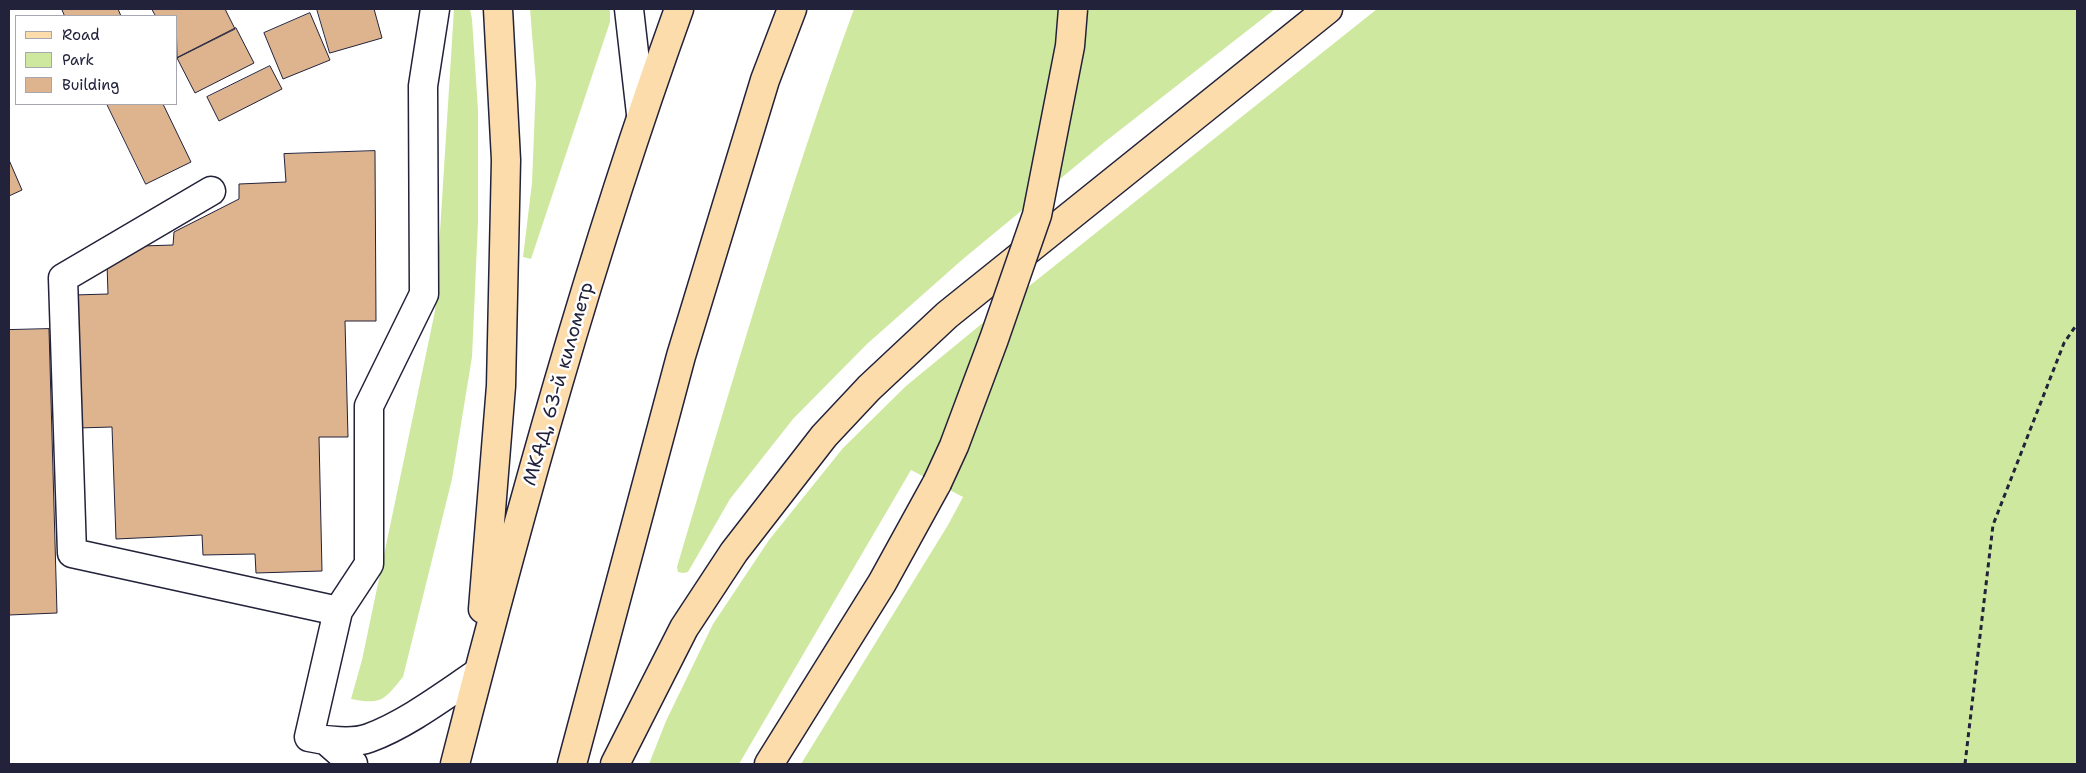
<!DOCTYPE html>
<html>
<head>
<meta charset="utf-8">
<style>
	body { margin:0 }
	#map { position:relative; width:2086px; height:773px; overflow:hidden; background:#fff; font-family:"Shantell Sans",sans-serif }
	canvas { display:block }
	.frame { position:absolute; inset:0; border:10px solid #22223b; pointer-events:none }
	.legend { position:absolute; left:15px; top:15px; width:162px; height:90px; box-sizing:border-box; background:#fff; border:1px solid #a7a7b1; margin:0; padding:6px 9px; list-style:none; font-size:15px; color:#22223b }
	.legend li { display:flex; align-items:center; gap:10px; height:25px }
	.legend b { width:25px; border:1px solid #a7a7b1 }
</style>
</head>
<body>
<div id="map">
<canvas width="2086" height="773"></canvas>
<div class="frame"></div>
<ul class="legend">
<li><b style="height:6px;background:#fddcac"></b>Road</li>
<li><b style="height:14px;background:#cee99f"></b>Park</li>
<li><b style="height:14px;background:#deb48f"></b>Building</li>
</ul>
</div>
<script>
const ctx = document.querySelector('canvas').getContext('2d');
ctx.lineJoin = 'round';
function fillPath(path, color) {
  ctx.fillStyle = color;
  ctx.fill(path, 'evenodd');
}
function strokePath(path, color, width, dash) {
  ctx.strokeStyle = color;
  ctx.lineWidth = width;
  ctx.lineCap = dash ? 'butt' : 'round';
  ctx.setLineDash(dash || []);
  ctx.stroke(path);
}
function write(font, color, halo, rows, align = 'center') {
  ctx.font = font + ' "Shantell Sans",sans-serif';
  ctx.lineWidth = 5;
  ctx.setLineDash([]);
  ctx.textBaseline = 'middle';
  ctx.strokeStyle = halo;
  ctx.fillStyle = color;
  for (const [text, x, y, turn = 0] of rows) {
    ctx.save();
    ctx.translate(x, y);
    ctx.rotate((+turn || 0) * Math.PI / 180);
    ctx.textAlign = isNaN(turn) ? turn : align;
    if (halo) ctx.strokeText(text, 0, 0);
    ctx.fillText(text, 0, 0);
    ctx.restore();
  }
}
const green = new Path2D(`
	M 454,9 L 470,9 L 472,19 L 478,110 L 478,222 L 472,357 L 452,479 L 403,677 C 384,700 382,705 351,699 L 362,660 L 435,311 Z
	M 530,9 L 610,9 L 610,22 L 531,259 L 523,257 L 532,183 L 536,83 Z
	M 854,9 L 1275,9 L 1106,141 L 963,259 L 867,344 L 793,419 L 730,499 L 688,572 L 683,573 L 678,572 L 677,567 C 733,380 787,192 854,9 Z
	M 1377,9 L 2077,9 L 2077,764 L 801,764 L 948,525 L 963,497 L 911,470 L 739,764 L 649,764 L 666,721 L 713,624 L 769,540 L 843,448 L 906,386 L 979,326 Z`);
const building = new Path2D(`
	M 62,9 L 118,9 L 121,16 L 65,16 Z
	M 152,9 L 225,9 L 235,29 L 177,58 L 176,16 L 156,16 Z
	M 317,9 L 374,9 L 382,38 L 330,53 Z
	M 310,13 L 330,60 L 283,79 L 264,33 Z
	M 236,28 L 254,63 L 195,93 L 177,58 Z
	M 270,66 L 282,89 L 219,121 L 207,97 Z
	M 107,104 L 163,104 L 191,162 L 146,184 Z
	M 375,151 L 376,321 L 345,321 L 348,437 L 319,437 L 322,571 L 256,573 L 255,554 L 203,555 L 202,535 L 116,539 L 112,427 L 78,428 L 74,295 L 108,294 L 107,264 L 142,246 L 173,245 L 174,232 L 239,199 L 239,184 L 286,182 L 284,154 Z
	M 9,160 L 22,190 L 9,196 Z
	M 49,329 L 57,613 L 9,615 L 9,330 Z`);
const path = new Path2D(`
	M 1965,764 L 1993,525 L 2064,343 L 2077,324`);
const minor = new Path2D(`
	M 435,9 L 423,86 L 424,294 L 369,406 L 369,564 L 338,611 L 309,737 C 326,741 353,744 369,738 C 407,724 445,695 478,673
	M 629,9 L 641,114
	M 211,191 L 63,278 L 72,553 L 338,611
	M 328,742 L 353,764`);
const major = new Path2D(`
	M 615,764 L 684,628 L 734,552 L 824,436 L 869,388 L 947,315 L 1328,9`);
const highway = new Path2D(`
	M 483,609 L 501,386 L 506,160 L 498,9
	M 455,764 C 520,510 590,256 679,9
	M 572,764 L 681,356 L 765,80 L 792,9
	M 769,764 L 882,583 L 937,483`);
const highwayBridge = new Path2D(`
	M 937,483 L 954,446 L 994,339 L 1037,215 L 1070,46 L 1073,9`);
const streetNames = [
	["МКАД, 63-й километр",559,384,-74]
];
fillPath(green, '#cee99f');
fillPath(building, '#deb48f');
strokePath(building, '#22223b', 1);
strokePath(minor, '#22223b', 31);
strokePath(major, '#22223b', 31);
strokePath(highway, '#22223b', 31);
strokePath(path, '#22223b', 3, [5, 4]);
strokePath(minor, '#fff', 28);
strokePath(major, '#fddcac', 28);
strokePath(highway, '#fddcac', 28);
strokePath(highwayBridge, '#22223b', 31, []);
strokePath(highwayBridge, '#fddcac', 28);
write('19px', '#22223b', '#fff', streetNames);
</script>
</body>
</html>
